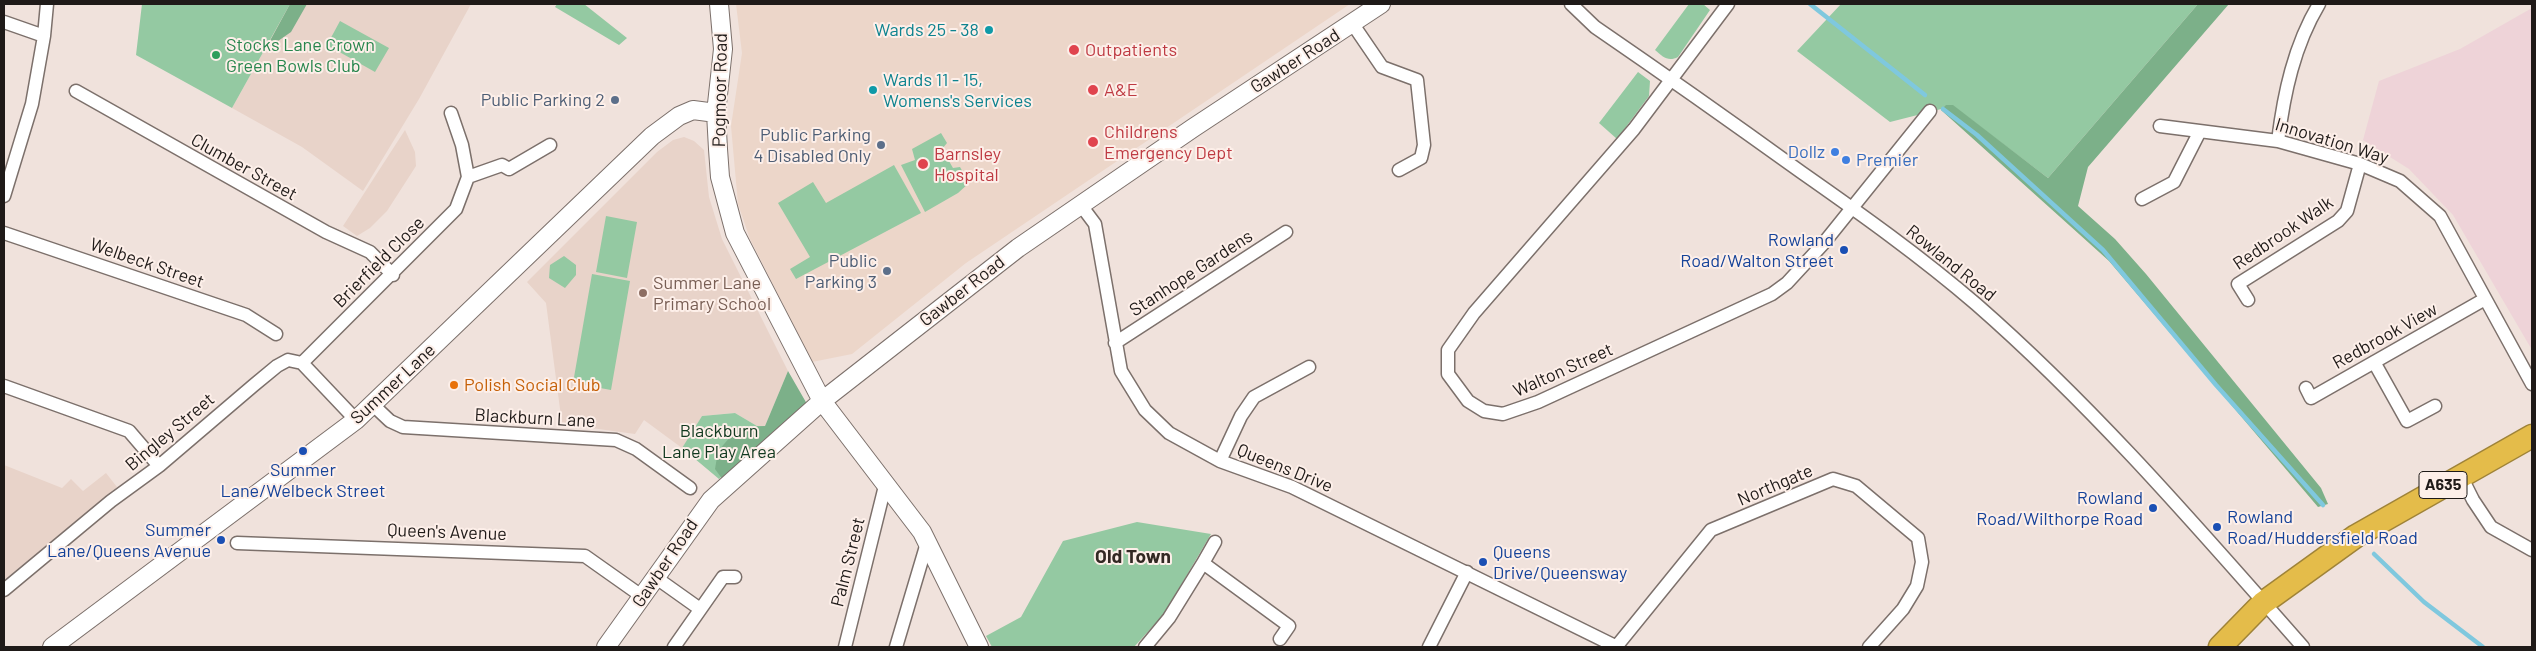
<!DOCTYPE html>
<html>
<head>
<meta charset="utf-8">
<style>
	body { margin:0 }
	#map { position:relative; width:2536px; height:651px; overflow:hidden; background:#f0e2dc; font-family:Barlow,sans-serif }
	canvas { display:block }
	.frame { position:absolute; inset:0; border:5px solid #1f1a18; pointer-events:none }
</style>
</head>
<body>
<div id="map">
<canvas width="2536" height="651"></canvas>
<div class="frame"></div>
</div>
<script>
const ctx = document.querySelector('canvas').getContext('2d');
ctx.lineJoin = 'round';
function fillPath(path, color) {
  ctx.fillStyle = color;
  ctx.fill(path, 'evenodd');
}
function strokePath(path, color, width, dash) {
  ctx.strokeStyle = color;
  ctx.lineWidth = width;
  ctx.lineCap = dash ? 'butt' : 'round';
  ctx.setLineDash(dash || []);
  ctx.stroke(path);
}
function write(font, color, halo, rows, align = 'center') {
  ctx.font = font + ' Barlow,sans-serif';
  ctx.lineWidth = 4;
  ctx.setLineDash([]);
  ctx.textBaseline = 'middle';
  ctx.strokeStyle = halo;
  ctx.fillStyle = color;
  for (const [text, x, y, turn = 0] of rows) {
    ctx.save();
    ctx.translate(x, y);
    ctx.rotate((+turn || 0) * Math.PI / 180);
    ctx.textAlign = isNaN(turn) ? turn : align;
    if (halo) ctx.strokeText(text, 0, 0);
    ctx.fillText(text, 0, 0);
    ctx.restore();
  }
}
const commercial = new Path2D(`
	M 2532,8 L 2532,350 L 2453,215 L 2409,169 L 2363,140 L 2379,81 L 2460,49 Z`);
const built = new Path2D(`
	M 290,4 L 471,4 L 419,99 L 363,191 L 302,147 L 232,108 Z
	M 405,130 L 415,152 L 416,166 L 387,211 L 370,228 L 357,236 L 343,226 Z
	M 684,137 L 694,141 L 704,150 L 709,197 L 722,239 L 788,371 L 765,426 L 757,426 L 735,413 L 702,416 L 682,448 L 644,420 L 635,434 L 562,424 L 546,303 L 527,282 L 657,152 L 673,140 Z
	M 4,465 L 62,488 L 71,479 L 83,491 L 106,473 L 117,487 L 4,580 Z`);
const medical = new Path2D(`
	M 736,4 L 1350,4 L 966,263 L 852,354 L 812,362 L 750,239 L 738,204 L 731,126 L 742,53 Z`);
const green = new Path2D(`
	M 142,4 L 290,4 L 232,108 L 136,55 Z
	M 557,4 L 584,4 L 627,38 L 619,45 L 555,7 Z
	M 1689,4 L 1703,4 L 1710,10 L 1678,57 C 1668,62 1663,57 1655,50 Z
	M 1841,4 L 2198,4 L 2048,178 L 1953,106 L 1890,122 L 1797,51 Z
	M 340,21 L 389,48 L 375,72 L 327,45 Z
	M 1638,72 L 1650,81 L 1649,96 L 1617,139 L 1599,123 Z
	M 941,133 L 947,143 L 942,149 L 953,168 L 960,167 L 969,183 L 958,193 L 925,212 L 901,165 L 915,160 L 912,149 Z
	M 894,165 L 921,213 L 796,279 L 790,269 L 810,257 L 778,203 L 813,182 L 826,203 Z
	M 606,216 L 637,222 L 627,278 L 596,272 Z
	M 564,256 L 576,265 L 576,275 L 565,288 L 549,278 L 550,265 Z
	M 592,274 L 630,281 L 611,390 L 573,383 Z
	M 735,413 L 757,426 L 765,426 L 758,443 L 719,479 L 682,448 L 702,416 Z
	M 1137,522 L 1211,534 L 1164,614 L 1134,647 L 992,647 L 986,636 L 1021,617 L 1063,541 Z`);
const forest = new Path2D(`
	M 290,4 L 307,4 L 291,32 L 265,50 Z
	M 2198,4 L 2229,4 L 2088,167 L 2078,206 L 2115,239 L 2146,274 L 2321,488 L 2328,504 L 2318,507 L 2109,261 L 1941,110 L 1946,105 L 1953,105 L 2048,178 Z
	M 788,371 L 807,404 L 723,480 L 715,469 L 718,451 L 738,428 L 765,426 Z`);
const stream = new Path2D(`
	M 1810,4 L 1925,95
	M 1943,109 L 1977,135 L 2103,250 L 2216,385 L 2323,505
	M 2374,554 L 2424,602 L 2483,647`);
const street = new Path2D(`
	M 1571,4 L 1595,27 C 1665,75 1733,123 1801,172 C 1861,214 1920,256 1976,304 C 2095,408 2199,529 2303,647
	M 1728,4 L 1634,129 L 1474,313 L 1448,350 L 1448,374 L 1468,401 L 1484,411 L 1503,414 L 1538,402 L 1772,294 L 1787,283 L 1823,244 L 1930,111
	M 4,22 L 44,36
	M 1352,23 L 1382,67 L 1417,80 L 1424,145 L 1421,158 L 1399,170
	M 76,91 L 326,232 L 370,252 L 393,275
	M 2160,126 L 2278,141 L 2360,164 L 2400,181 L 2440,216 L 2532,384
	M 2278,141 C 2284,93 2294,46 2319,4
	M 468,177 L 502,165 L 509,169 L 550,145
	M 4,196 L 32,104 L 44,36 L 47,4
	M 2142,199 L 2174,182 L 2200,131
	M 1080,204 L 1095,224 L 1121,371 L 1145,410 L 1169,433 L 1220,461 L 1292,487 L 1617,647
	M 4,233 L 246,315 L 276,334
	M 2248,300 L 2238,284 L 2338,221 L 2347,211 L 2360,164
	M 1115,343 L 1286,232
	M 2374,362 L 2407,421 L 2435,406
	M 302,363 L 456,209 L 468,177 L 462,145 L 451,113
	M 4,386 L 129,431 L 159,466
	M 2306,388 L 2311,398 L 2485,299
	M 372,404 L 390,421 L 403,427 L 616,440 L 636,449 L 690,488
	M 1220,461 L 1241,416 L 1254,397 L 1309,367
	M 2461,476 L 2473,500 L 2491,527 L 2532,550
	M 237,543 L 585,556 L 643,597
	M 1203,563 L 1215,542
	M 655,577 L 700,609
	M 4,590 L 111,501 L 159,466 L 254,385 L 277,366 L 288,360 L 302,363 L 356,420
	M 674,647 L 723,577 L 735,577
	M 845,647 L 885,486
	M 896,647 L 927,543
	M 1145,647 L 1169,618 L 1203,563 L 1289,626 L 1280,639
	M 1429,647 L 1467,572
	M 1616,647 L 1711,530 L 1833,479 L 1856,486 L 1918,538 L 1922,562 L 1917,586 L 1903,609 L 1869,647`);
const secondary = new Path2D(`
	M 719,4 L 723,49 L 716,113 L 718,149 L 720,177 L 735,233 L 822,401 L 922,532 L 979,647
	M 52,647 L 356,420 L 652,136 L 679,116 L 693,110 L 716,113
	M 606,647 L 711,500 L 822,401 L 1018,248 L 1193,128 L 1381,4`);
const highway = new Path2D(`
	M 2220,647 L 2263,603 L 2356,536 L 2532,436`);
const markers = [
	[989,30,5,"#0f9aa8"],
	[1074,50,6,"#e0444e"],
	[216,55,5,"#2e9e5b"],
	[873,90,5,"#0f9aa8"],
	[1093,90,6,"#e0444e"],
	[615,100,5,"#5c6f8a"],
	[1093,142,6,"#e0444e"],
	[881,145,5,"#5c6f8a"],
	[1835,152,5,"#3f7fe0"],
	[1846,160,5,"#3f7fe0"],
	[923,164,6,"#e0444e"],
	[1844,250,5,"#1a4fb4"],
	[887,271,5,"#5c6f8a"],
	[643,293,5,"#8d6e63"],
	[454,385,5,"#e8710a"],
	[303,451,5,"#1a4fb4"],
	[2153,508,5,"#1a4fb4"],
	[2217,527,5,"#1a4fb4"],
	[221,540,5,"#1a4fb4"],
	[1483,562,5,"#1a4fb4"]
];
const shields = [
	[2443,485,48]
];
const shieldNames = [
	["A635",2443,485]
];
const cultureNames = [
	["Wards 25 - 38",979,30],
	["Wards 11 - 15,",883,80,"left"],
	["Womens's Services",883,101,"left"]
];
const leisureNames = [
	["Stocks Lane Crown",226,45],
	["Green Bowls Club",226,66]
];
const healthNames = [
	["Outpatients",1085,50],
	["A&E",1104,90],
	["Childrens",1104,132],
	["Emergency Dept",1104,153],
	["Barnsley",934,154],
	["Hospital",934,175]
];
const streetNames = [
	["Gawber Road",1295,61,-33],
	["Pogmoor Road",720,90,-89],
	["Innovation Way",2332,141,17],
	["Clumber Street",244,167,29],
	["Redbrook Walk",2283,233,-34],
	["Brierfield Close",379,262,-45],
	["Welbeck Street",147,263,19],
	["Rowland Road",1951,263,39],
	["Stanhope Gardens",1191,273,-33],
	["Gawber Road",962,291,-38],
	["Redbrook View",2385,336,-29],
	["Walton Street",1563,370,-24],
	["Summer Lane",393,384,-43],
	["Blackburn Lane",535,418,3],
	["Bingley Street",170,432,-40],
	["Queens Drive",1285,468,22],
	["Northgate",1775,485,-23],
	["Queen's Avenue",447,532,2],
	["Palm Street",848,562,-76],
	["Gawber Road",665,563,-56]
];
const serviceNames = [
	["Public Parking 2",605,100],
	["Public Parking",871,135],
	["4 Disabled Only",871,156],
	["Public",877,261],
	["Parking 3",877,282]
];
const shopNames = [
	["Dollz",1825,152],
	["Premier",1856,160,"left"]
];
const transitNames = [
	["Rowland",1834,240],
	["Road/Walton Street",1834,261],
	["Summer",303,470,"center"],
	["Lane/Welbeck Street",303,491,"center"],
	["Rowland",2143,498],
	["Road/Wilthorpe Road",2143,519],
	["Rowland",2227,517,"left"],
	["Road/Huddersfield Road",2227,538,"left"],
	["Summer",211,530],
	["Lane/Queens Avenue",211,551],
	["Queens",1493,552,"left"],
	["Drive/Queensway",1493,573,"left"]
];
const educationNames = [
	["Summer Lane",653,283],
	["Primary School",653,304]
];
const foodNames = [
	["Polish Social Club",464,385]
];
const parkNames = [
	["Blackburn",719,431],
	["Lane Play Area",719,452]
];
const neighbourhoodNames = [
	["Old Town",1133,557]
];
fillPath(commercial, '#eed3d8');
fillPath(built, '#e8d3c9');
fillPath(medical, '#ecd6c9');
fillPath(green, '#94c9a2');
fillPath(forest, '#7cb089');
strokePath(stream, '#7fc8de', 4.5);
strokePath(street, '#7c706b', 15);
strokePath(secondary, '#7c706b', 20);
strokePath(highway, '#9f8338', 25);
strokePath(street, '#fff', 12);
strokePath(secondary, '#fff', 18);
strokePath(highway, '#e4bc4a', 22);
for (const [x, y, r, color] of markers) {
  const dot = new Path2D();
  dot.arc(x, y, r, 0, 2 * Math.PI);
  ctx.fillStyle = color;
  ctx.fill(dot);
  strokePath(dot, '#fdefe9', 2);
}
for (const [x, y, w] of shields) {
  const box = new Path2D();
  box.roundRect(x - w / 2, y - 13.5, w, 27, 4);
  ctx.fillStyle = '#fdefe9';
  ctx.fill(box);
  strokePath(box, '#1f1a18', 1);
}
write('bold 16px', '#1f1a18', null, shieldNames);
write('18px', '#0d838f', '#fdefe9', cultureNames, 'right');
write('18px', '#27864d', '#fdefe9', leisureNames, 'left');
write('18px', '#be3a42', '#fdefe9', healthNames, 'left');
write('18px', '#1f1a18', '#fdefe9', streetNames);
write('18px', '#4e5e75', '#fdefe9', serviceNames, 'right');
write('18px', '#366cbe', '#fdefe9', shopNames, 'right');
write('18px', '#164399', '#fdefe9', transitNames, 'right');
write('18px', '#785e54', '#fdefe9', educationNames, 'left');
write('18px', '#c56008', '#fdefe9', foodNames, 'left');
write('18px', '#11391f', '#fdefe9', parkNames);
write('bold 19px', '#322823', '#fdefe9', neighbourhoodNames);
</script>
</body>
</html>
